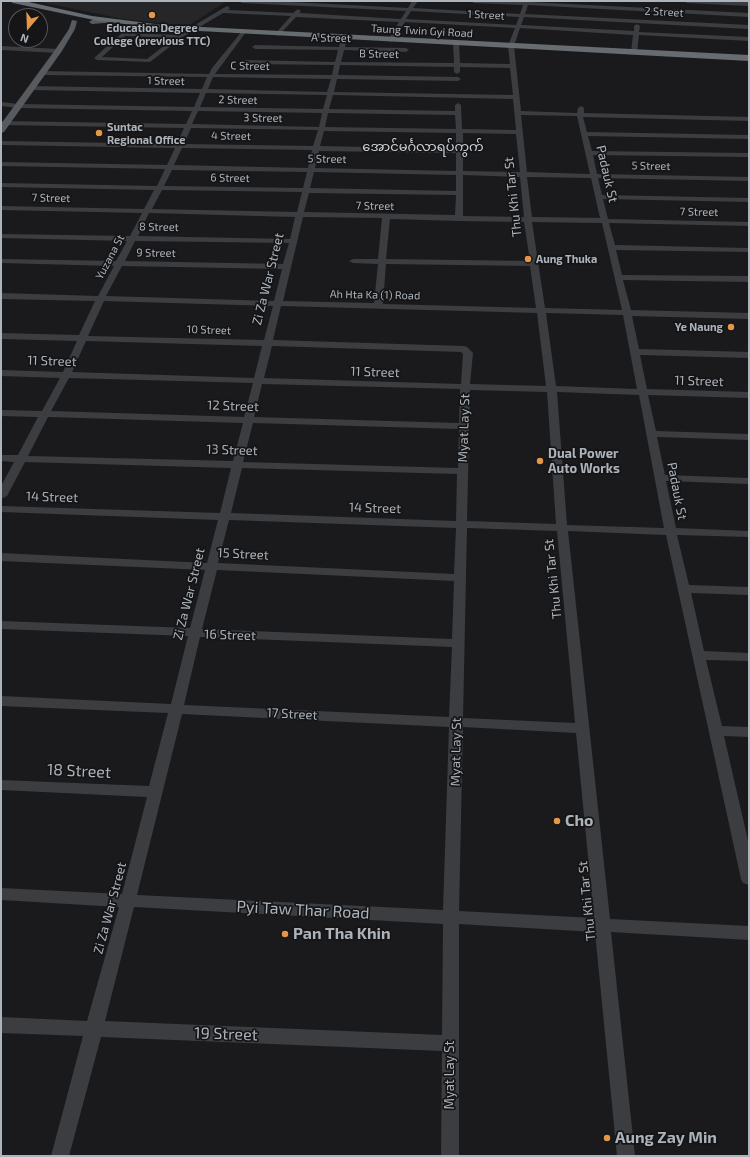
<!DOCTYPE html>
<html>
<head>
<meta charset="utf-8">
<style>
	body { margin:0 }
	#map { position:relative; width:750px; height:1157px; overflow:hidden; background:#1a1a1c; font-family:"Exo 2",sans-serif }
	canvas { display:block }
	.frame { position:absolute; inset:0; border:2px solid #adb3ba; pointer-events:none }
	.north { position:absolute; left:8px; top:8px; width:40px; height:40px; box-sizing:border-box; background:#151517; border:1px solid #525458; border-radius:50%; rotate:199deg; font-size:11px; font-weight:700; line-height:16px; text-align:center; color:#adb3ba }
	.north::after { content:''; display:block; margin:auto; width:14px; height:18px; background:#e59748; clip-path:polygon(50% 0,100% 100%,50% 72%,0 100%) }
</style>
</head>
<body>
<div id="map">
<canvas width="750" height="1157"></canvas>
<div class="frame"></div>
<div class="north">N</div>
</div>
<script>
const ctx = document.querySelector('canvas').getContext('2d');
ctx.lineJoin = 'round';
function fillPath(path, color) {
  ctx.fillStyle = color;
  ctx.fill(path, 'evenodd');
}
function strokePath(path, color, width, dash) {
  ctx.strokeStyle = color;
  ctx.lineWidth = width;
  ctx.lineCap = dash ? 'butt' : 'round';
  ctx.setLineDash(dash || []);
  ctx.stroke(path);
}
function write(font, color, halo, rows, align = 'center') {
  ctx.font = font + ' "Exo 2","Noto Sans Myanmar",sans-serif';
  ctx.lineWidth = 3.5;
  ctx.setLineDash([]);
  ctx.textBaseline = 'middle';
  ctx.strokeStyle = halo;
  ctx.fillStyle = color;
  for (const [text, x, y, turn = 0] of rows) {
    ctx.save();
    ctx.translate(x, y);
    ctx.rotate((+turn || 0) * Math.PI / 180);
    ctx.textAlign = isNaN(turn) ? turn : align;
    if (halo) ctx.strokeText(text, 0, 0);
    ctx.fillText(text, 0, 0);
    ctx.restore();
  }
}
const built = new Path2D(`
	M 35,1 L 227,1 L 188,26 L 123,19 Z`);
const minor = new Path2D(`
	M 239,1 L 272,1 L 408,8 L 412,1 L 418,1 L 413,8 L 520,14 L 523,5 L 474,3 L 471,1 L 530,1 L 529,2 L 749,13 L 749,17 L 528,5 L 525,14 L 749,25 L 749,29 L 524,17 L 521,25 L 634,31 L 634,26 L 637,24 L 640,26 L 639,32 L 749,37 L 749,41 L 639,35 L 637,52 L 634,54 L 631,52 L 633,35 L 520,28 L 514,46 L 521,111 L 577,113 L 578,108 L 581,106 L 584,108 L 584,113 L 749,117 L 749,121 L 583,117 L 587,132 L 749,135 L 749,139 L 588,136 L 592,151 L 749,153 L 749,157 L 593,155 L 597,174 L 749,177 L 749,181 L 598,178 L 602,195 L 749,198 L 749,202 L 603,199 L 608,219 L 749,222 L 749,226 L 609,223 L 615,245 L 749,248 L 749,252 L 616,250 L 622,275 L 749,276 L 749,282 L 623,280 L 631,310 L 749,313 L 749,319 L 632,316 L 639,349 L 749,352 L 749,358 L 640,355 L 647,389 L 749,392 L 749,398 L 648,395 L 656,431 L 749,434 L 749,440 L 657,437 L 665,475 L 749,478 L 749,484 L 666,481 L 676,528 L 749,531 L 749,537 L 677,535 L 689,585 L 749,587 L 749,595 L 691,593 L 704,651 L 749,653 L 749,661 L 706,660 L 722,726 L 749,727 L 749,737 L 724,736 L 749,845 L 749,885 L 743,883 L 741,879 L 666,535 L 568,531 L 610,919 L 749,926 L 749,940 L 611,932 L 635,1156 L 617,1156 L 595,932 L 459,924 L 459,1156 L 441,1156 L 442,1051 L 101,1037 L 69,1156 L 51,1156 L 83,1036 L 1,1033 L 1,1017 L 87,1021 L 119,907 L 1,900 L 1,888 L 122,894 L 147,797 L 1,790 L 1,780 L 149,786 L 168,713 L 1,706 L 1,696 L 171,704 L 188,636 L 1,629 L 1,621 L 190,628 L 205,570 L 1,561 L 1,553 L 207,563 L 218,520 L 1,512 L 1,506 L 220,513 L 231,468 L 25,462 L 7,496 L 1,499 L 1,486 L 14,462 L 1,461 L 1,455 L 18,455 L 38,417 L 1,416 L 1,410 L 42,411 L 60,378 L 1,376 L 1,370 L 63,372 L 77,341 L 1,339 L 1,333 L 79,335 L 95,301 L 1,299 L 1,293 L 98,296 L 114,266 L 1,263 L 1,259 L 116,261 L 127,241 L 1,238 L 1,234 L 130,236 L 142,213 L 1,210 L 1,206 L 144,209 L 154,190 L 1,187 L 1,183 L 157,186 L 165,169 L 1,166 L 1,162 L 167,165 L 175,148 L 1,145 L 1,141 L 177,144 L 184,128 L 1,125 L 1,121 L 186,124 L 192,111 L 18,108 L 1,106 L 1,102 L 18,104 L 194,107 L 200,93 L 30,90 L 27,88 L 30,86 L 202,89 L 207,77 L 42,75 L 39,73 L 42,71 L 209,74 L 212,68 L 243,30 L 246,32 L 215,74 L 332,75 L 334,65 L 245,64 L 242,62 L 245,60 L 335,62 L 338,50 L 255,49 L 252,47 L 255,45 L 339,47 L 341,38 L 344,36 L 347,38 L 345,47 L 406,48 L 409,50 L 406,52 L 344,50 L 341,62 L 454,63 L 453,43 L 456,41 L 459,43 L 460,63 L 510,64 L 508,46 L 515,28 L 405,22 L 393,41 L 391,42 L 388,40 L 399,22 L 296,17 L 278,36 L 275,34 L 291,16 L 223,13 L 181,38 L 150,62 L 97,60 L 94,58 L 133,23 L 138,24 L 129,33 L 178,35 L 227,6 L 230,8 L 228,10 L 293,13 L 298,9 L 301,11 L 299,13 L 401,19 L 406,11 L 242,3 ZM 411,11 L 519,17 L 516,25 L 406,19 ZM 125,36 L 174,38 L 147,59 L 102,57 ZM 340,65 L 454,67 L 454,72 L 457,74 L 460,72 L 460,67 L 510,68 L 513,95 L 334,92 L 337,79 L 458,81 L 461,79 L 458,77 L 338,75 ZM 213,77 L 331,79 L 327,92 L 208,89 ZM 206,93 L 327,95 L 323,109 L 200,107 ZM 333,95 L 513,99 L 516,130 L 462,129 L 461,105 L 458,103 L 455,105 L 455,111 L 329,109 ZM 198,111 L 322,113 L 319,127 L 192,124 ZM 328,113 L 455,115 L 456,129 L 325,127 ZM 521,115 L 577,116 L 590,174 L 527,172 ZM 191,128 L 318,130 L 313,146 L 184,144 ZM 324,131 L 456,133 L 456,149 L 320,146 ZM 463,133 L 516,134 L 520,172 L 463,171 ZM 182,148 L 312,150 L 308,168 L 174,165 ZM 319,151 L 456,153 L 456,171 L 315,168 ZM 172,170 L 307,172 L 303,188 L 164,186 ZM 314,172 L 456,175 L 456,191 L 310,188 ZM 463,175 L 520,177 L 524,217 L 463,216 ZM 527,177 L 591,178 L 600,218 L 532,217 ZM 162,190 L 302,192 L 297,212 L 152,209 ZM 309,193 L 456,195 L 455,215 L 304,212 ZM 149,213 L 295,217 L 290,239 L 138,236 ZM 303,217 L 382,218 L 378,259 L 353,259 L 349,261 L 353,263 L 378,264 L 374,303 L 283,301 ZM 390,219 L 459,221 L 524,222 L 530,261 L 386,259 ZM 532,222 L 602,223 L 622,310 L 545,308 ZM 135,241 L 289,243 L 283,264 L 125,261 ZM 386,264 L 530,266 L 536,308 L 383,304 ZM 122,266 L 282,269 L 274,301 L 106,296 ZM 104,301 L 273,306 L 264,340 L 88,336 ZM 281,306 L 537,313 L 546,386 L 470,384 L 473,353 L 467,347 L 464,346 L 273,340 ZM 546,313 L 623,315 L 637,389 L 556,386 ZM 86,341 L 262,346 L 254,378 L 72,372 ZM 272,346 L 461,352 L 463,354 L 461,384 L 264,378 ZM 69,378 L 253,383 L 244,417 L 51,411 ZM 262,384 L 460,389 L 459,423 L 254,417 ZM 470,390 L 547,392 L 556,524 L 467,521 ZM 557,392 L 639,395 L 664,528 L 567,525 ZM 48,417 L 243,423 L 233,461 L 28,456 ZM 253,423 L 459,429 L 458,468 L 243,462 ZM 242,468 L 457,474 L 456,521 L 231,513 ZM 229,520 L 456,528 L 454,574 L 218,563 ZM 467,528 L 557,531 L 575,723 L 463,718 ZM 217,570 L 454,581 L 452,639 L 202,629 ZM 200,637 L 452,647 L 449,717 L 184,705 ZM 182,714 L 449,727 L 443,910 L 137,895 ZM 463,727 L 576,733 L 594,918 L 459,911 ZM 134,907 L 443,924 L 442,1035 L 105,1021 Z
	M 684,1 L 749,2 L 749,6 L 687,3 Z
	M 1,46 L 58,49 L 61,51 L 58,53 L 1,50 Z`);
const major = new Path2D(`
	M 114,19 L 117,21 L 116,22 L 92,24 L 89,22 L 92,20 Z
	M 72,20 L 77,21 L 75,29 L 62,51 L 4,132 L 1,133 L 1,124 L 55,50 L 69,29 Z`);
const highway = new Path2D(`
	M 9,1 L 24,1 L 92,16 L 163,25 L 749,55 L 749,61 L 163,29 L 94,20 L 13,3 Z`);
const markers = [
	[152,15,4,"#e59748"],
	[99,133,4,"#e59748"],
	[528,259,4,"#e59748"],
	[731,327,4,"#e59748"],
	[540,461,4,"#e59748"],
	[557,821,4,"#e59748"],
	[285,934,4,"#e59748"],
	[607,1138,4,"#e59748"]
];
const farStreetnames = [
	["2 Street",664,12,3],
	["1 Street",486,15,3],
	["Taung Twin Gyi Road",422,31,3],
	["A Street",331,38,1],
	["B Street",379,54,1],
	["C Street",250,66,1],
	["1 Street",166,81,1],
	["2 Street",238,100,1],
	["3 Street",263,118,1],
	["4 Street",231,136,1],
	["5 Street",327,159,1],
	["5 Street",651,166,1],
	["6 Street",230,178,1],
	["7 Street",51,198,1],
	["7 Street",375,206,1],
	["7 Street",699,212,1],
	["8 Street",159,227,1],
	["9 Street",156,253,1],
	["Yuzana St",110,257,-62],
	["Ah Hta Ka (1) Road",375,295,1],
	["10 Street",209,330,2]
];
const farPoinames = [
	["Education Degree",152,28,"center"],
	["College (previous TTC)",152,41,"center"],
	["Suntac",107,127],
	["Regional Office",107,140],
	["Aung Thuka",536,259],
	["Ye Naung",723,327,"right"]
];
const farQuarternames = [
	["အောင်မင်္ဂလာရပ်ကွက်",423,147]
];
const streetNames = [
	["Padauk St",607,174,77],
	["Thu Khi Tar St",513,197,-96],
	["Zi Za War Street",268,279,-76],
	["11 Street",52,361,2],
	["11 Street",375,372,2],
	["11 Street",699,381,2],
	["12 Street",233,406,2],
	["Myat Lay St",464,428,-88],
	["13 Street",232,450,2],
	["Padauk St",677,491,79],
	["14 Street",52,497,2],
	["14 Street",375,508,2],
	["15 Street",243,554,3],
	["Thu Khi Tar St",553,579,-96],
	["Zi Za War Street",189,594,-76],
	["16 Street",230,635,2],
	["17 Street",292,714,3],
	["Myat Lay St",456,752,-89],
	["Thu Khi Tar St",587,901,-96],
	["Zi Za War Street",110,908,-75],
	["Myat Lay St",450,1075,-90]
];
const poiNames = [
	["Dual Power",548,454],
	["Auto Works",548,469]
];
const nearStreetnames = [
	["18 Street",79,771,3],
	["Pyi Taw Thar Road",303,910,3],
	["19 Street",226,1034,2]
];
const nearPoinames = [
	["Cho",565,821],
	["Pan Tha Khin",293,934],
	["Aung Zay Min",615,1138]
];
fillPath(built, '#262629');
fillPath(minor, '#3b3d40');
fillPath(major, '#575a5f');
fillPath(highway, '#676c71');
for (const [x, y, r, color] of markers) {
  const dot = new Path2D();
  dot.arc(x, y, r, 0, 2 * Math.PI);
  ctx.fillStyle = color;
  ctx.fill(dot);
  strokePath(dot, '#151517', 1.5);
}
write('11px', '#adb3ba', '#151517', farStreetnames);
write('bold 11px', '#adb3ba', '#151517', farPoinames, 'left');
write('13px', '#ced2d7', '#151517', farQuarternames);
write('13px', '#adb3ba', '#151517', streetNames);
write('bold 13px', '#adb3ba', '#151517', poiNames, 'left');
write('16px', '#adb3ba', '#151517', nearStreetnames);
write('bold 16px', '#adb3ba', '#151517', nearPoinames, 'left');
</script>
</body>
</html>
